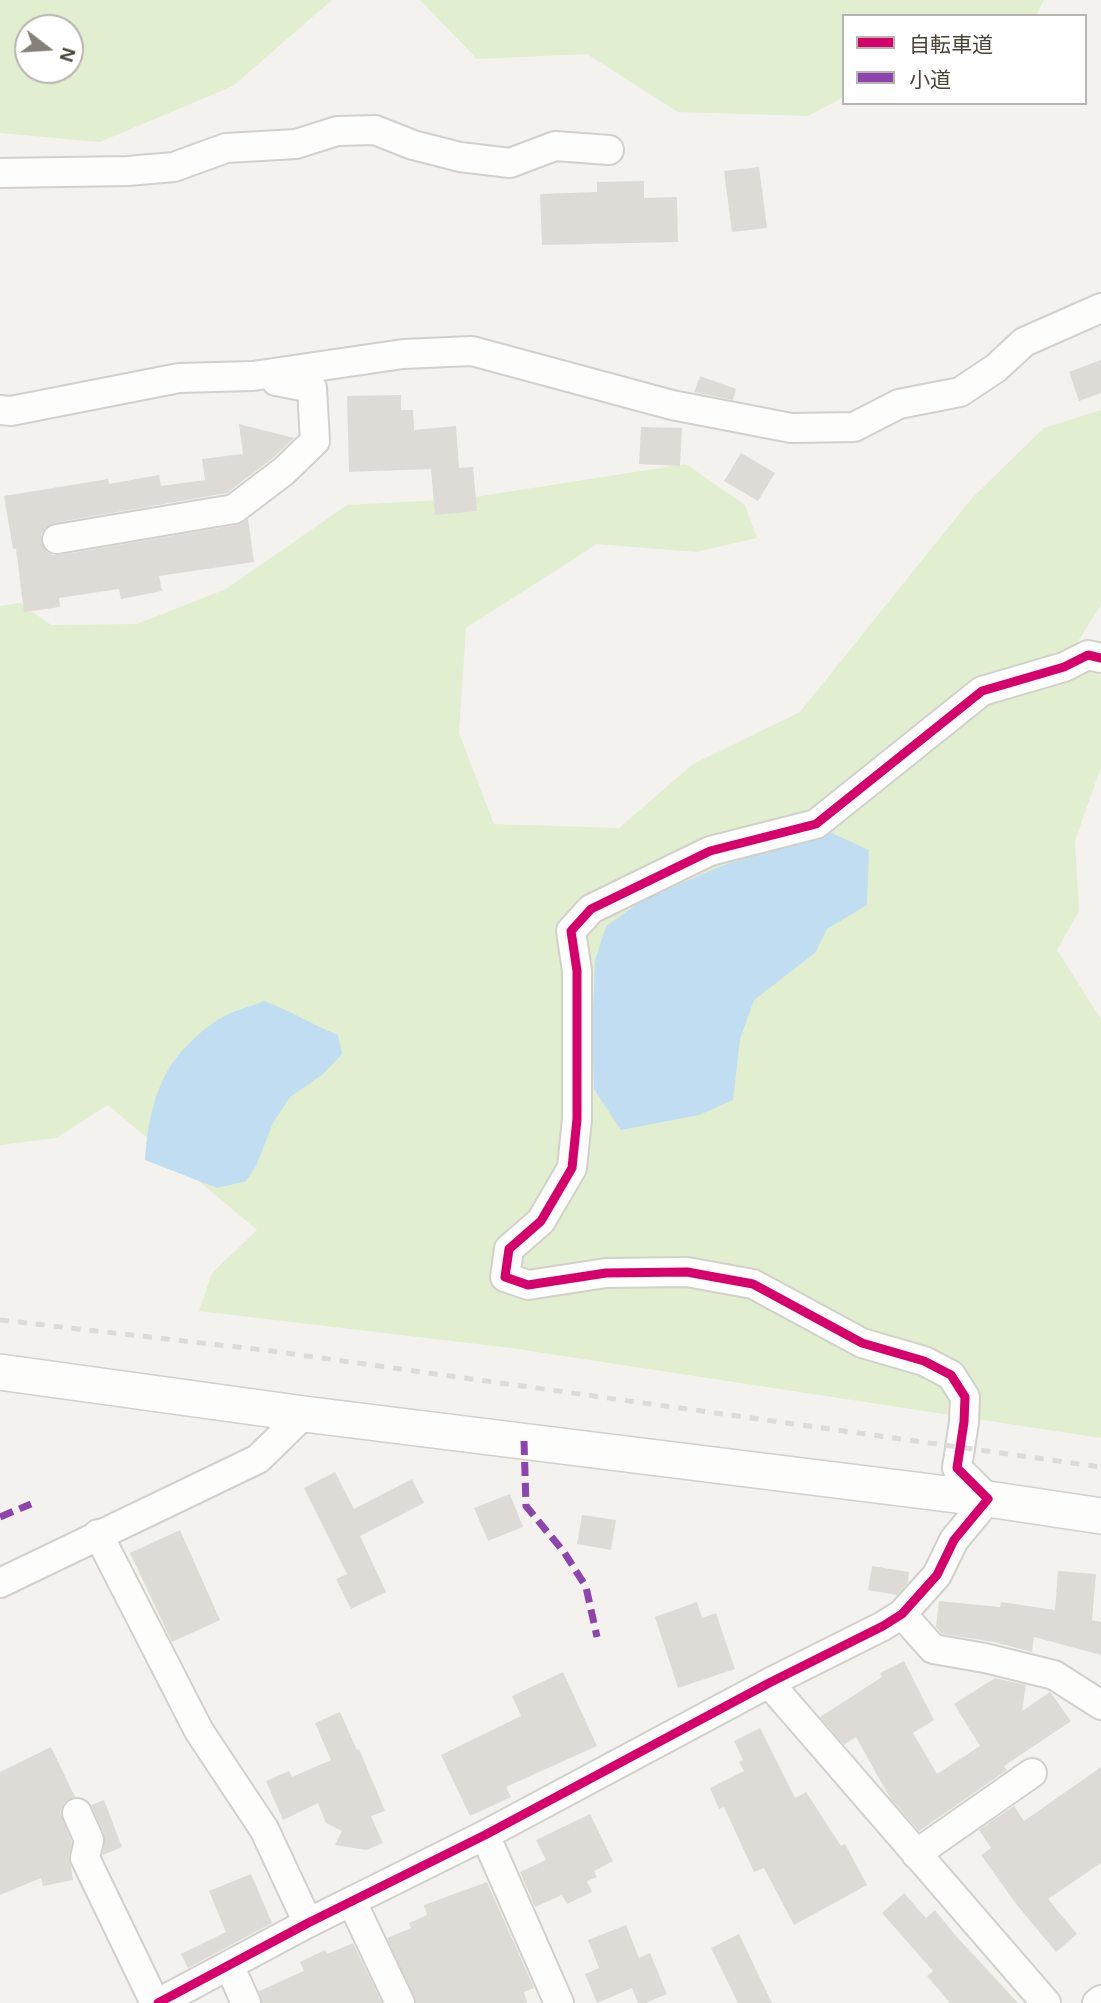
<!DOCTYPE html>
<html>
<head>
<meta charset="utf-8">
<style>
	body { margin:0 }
	#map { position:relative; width:1101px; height:2003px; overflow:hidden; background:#f4f2ee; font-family:Arial,"Noto Sans JP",sans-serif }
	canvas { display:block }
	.legend { position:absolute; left:842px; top:14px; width:245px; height:91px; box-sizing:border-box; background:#fff; border:2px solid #b7b4b0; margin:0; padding:9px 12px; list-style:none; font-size:21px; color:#4b4439 }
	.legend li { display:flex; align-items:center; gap:14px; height:35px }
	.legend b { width:35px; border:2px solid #b7b4b0 }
	.north { position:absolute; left:14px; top:14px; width:70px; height:70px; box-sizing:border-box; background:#fff; border:2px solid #b7b4b0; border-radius:50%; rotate:107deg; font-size:19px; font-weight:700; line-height:28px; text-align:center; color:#4b4439 }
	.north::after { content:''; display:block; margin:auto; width:24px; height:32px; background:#868178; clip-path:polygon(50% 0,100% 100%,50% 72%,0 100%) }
</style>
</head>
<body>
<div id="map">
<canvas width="1101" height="2003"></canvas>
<ul class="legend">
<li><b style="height:9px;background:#d6006c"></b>自転車道</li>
<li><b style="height:9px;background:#8e44ad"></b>小道</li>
</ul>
<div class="north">N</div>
</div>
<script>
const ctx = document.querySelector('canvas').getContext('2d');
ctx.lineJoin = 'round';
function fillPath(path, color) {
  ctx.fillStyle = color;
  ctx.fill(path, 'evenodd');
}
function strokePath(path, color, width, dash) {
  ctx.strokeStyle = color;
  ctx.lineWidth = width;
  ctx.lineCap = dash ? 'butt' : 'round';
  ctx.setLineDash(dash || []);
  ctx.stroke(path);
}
const green = new Path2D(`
	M 0,0 L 332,0 L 233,86 L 100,142 L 0,133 ZM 70,28 L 70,70 L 28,70 L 28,28 Z
	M 420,0 L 1044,0 L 1036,16 L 844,16 L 844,97 L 808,116 L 678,112 L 587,54 L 477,59 Z
	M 1101,410 L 1101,605 L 1077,643 L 1101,677 L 1101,767 L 1075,841 L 1079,911 L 1057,950 L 1101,1019 L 1101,1438 L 511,1348 L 199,1311 L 212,1273 L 257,1230 L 108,1105 L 56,1138 L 0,1145 L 0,606 L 20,603 L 51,625 L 137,624 L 226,589 L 347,505 L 462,499 L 686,464 L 745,505 L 757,538 L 696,552 L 597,544 L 466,628 L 459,733 L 494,824 L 619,828 L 693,764 L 800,712 L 972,498 L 1044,428 Z`);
const water = new Path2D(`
	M 827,831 L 869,850 L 867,905 L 827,929 L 815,953 L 754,1000 L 740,1039 L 733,1100 L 699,1115 L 621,1130 L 594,1089 L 592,1033 L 595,961 L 606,926 L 645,899 L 724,865 Z
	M 264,1001 C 290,1010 312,1025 338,1035 L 342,1054 L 323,1074 L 290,1097 L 273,1123 L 256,1166 L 246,1181 L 217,1188 L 145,1160 C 150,1096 164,1056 219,1019 C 232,1011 250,1007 264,1001 Z`);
const building = new Path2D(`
	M 759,167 L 767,228 L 732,232 L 724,171 Z
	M 644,181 L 644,198 L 677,197 L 678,242 L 542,245 L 540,194 L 597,192 L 597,182 Z
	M 1101,360 L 1101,393 L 1079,401 L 1069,372 Z
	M 700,376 L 736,389 L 733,400 L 694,392 Z
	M 401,395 L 401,410 L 413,410 L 414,430 L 456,426 L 459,468 L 473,467 L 477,511 L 435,515 L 431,469 L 349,472 L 347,396 Z
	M 239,424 L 294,438 L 273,458 L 227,493 L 54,523 L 46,527 L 41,534 L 41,541 L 45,550 L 52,555 L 60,555 L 237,525 L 248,519 L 254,562 L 159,576 L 162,591 L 121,599 L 119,589 L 59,598 L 60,607 L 24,612 L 16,549 L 13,549 L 4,496 L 108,479 L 109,484 L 159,475 L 161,486 L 205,480 L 202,459 L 243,454 Z
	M 641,427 L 682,428 L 680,466 L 639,464 Z
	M 741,453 L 775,473 L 758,501 L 724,481 Z
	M 335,1472 L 354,1509 L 412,1479 L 424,1503 L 360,1536 L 386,1592 L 351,1609 L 336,1579 L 347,1574 L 304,1488 Z
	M 510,1494 L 523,1527 L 488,1541 L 474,1508 Z
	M 582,1515 L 616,1520 L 611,1550 L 577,1544 Z
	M 180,1530 L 220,1620 L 172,1642 L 130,1553 Z
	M 872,1566 L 909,1572 L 908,1583 L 897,1595 L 868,1590 Z
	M 1058,1571 L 1096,1574 L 1092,1620 L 1101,1622 L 1101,1655 L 1034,1637 L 1032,1652 L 994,1642 L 942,1634 L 936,1627 L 939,1601 L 1000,1607 L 1001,1602 L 1055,1610 Z
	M 697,1602 L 702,1618 L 716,1613 L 735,1669 L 678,1688 L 655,1617 Z
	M 904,1661 L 934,1720 L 913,1733 L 937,1774 L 980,1746 L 954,1704 L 995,1678 L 1026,1685 L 1022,1711 L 1050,1692 L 1071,1721 L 1004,1766 L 1007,1770 L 919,1831 L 890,1798 L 856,1737 L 844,1745 L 820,1717 L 882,1677 L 880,1673 Z
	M 563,1672 L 597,1746 L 506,1787 L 511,1797 L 470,1816 L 441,1755 L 521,1716 L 512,1696 Z
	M 340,1712 L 357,1750 L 359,1749 L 385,1811 L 371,1816 L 383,1843 L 366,1850 L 335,1845 L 342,1831 L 326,1823 L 318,1803 L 283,1820 L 266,1781 L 289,1771 L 292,1777 L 331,1760 L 315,1723 Z
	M 760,1728 L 795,1798 L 806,1792 L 841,1846 L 845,1844 L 867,1885 L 794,1925 L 764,1868 L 754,1872 L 724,1807 L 719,1809 L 710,1788 L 744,1771 L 739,1762 L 743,1760 L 734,1741 Z
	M 51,1747 L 75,1797 L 64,1803 L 60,1812 L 72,1842 L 69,1855 L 73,1880 L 43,1886 L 41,1878 L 0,1895 L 0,1772 Z
	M 1101,1767 L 1101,1863 L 1048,1899 L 1077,1934 L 1056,1952 L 1017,1905 L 981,1855 L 991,1848 L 979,1830 L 1014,1806 L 1024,1821 Z
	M 104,1800 L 122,1847 L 103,1855 L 104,1834 L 91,1805 Z
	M 590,1814 L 613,1861 L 594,1871 L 597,1877 L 587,1881 L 592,1892 L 567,1904 L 562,1895 L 535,1907 L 520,1872 L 546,1860 L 536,1840 Z
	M 251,1874 L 272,1923 L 188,1968 L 181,1954 L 226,1932 L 209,1891 Z
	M 487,1882 L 534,1988 L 524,1992 L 527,2003 L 416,2003 L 387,1938 L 411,1928 L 409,1923 L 427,1915 L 424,1905 Z
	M 904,1893 L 926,1918 L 935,1910 L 956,1936 L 1018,2003 L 950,2003 L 927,1976 L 933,1971 L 882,1913 Z
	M 626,1925 L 639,1958 L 650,1953 L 667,1994 L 646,2003 L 638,2003 L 632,1988 L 597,2003 L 585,1974 L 599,1968 L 588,1940 Z
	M 739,1934 L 772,2003 L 738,2003 L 711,1948 Z
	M 353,1943 L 382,2003 L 262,2003 L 259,1991 L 304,1971 L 300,1962 L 325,1950 L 327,1954 Z`);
const minor = new Path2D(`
	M 0,173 L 128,171 L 174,167 L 226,148 L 296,144 L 337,131 L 375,130 L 413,145 L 460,157 L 510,163 L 555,146 L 609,150
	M 0,410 L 11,411 L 179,378 L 253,376 L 403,354 L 472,351 L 672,405 L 791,428 L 854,427 L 899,404 L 960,392 L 996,368 L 1024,342 L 1101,308
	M 57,539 L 234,509 L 284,471 L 315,441 L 312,388 L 276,381
	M 98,1534 L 199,1731 L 264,1829 L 308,1923
	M 0,1583 L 258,1459 L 304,1414
	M 902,1614 L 933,1649 L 985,1658 L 1054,1675 L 1101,1705
	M 769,1683 L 1046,2003
	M 77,1813 L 89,1840 L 85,1858 L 155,2003
	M 485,1835 L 559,2003
	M 916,1854 L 1032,1773
	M 352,1902 L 400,2003
	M 230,1967 L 246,2003
	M 158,2003 L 308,1923 L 485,1835 L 769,1683 L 883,1626 L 902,1614 L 937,1575 L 954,1540 L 988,1499 L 957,1468 L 964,1422 L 965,1397 L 951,1375 L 924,1361 L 862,1343 L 753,1284 L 687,1272 L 606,1273 L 528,1285 L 505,1277 L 509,1249 L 541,1221 L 572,1168 L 577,1119 L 577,971 L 571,931 L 591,909 L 710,851 L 816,824 L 982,691 L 1064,667 L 1088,655 L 1101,658
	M 1097,2003 L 1101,2000`);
const tertiary = new Path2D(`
	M 0,1372 L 304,1414 L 988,1499 L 1101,1516`);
const rail = new Path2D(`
	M 0,1320 L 272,1351 L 1101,1467`);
const quiet = new Path2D(`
	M 524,1441 L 526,1506 L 564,1552 L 586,1587 L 597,1637
	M 0,1517 L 31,1504`);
const cycleway = new Path2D(`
	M 158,2003 L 308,1923 L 485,1835 L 769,1683 L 883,1626 L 902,1614 L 937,1575 L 954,1540 L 988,1499 L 957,1468 L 964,1422 L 965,1397 L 951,1375 L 924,1361 L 862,1343 L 753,1284 L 687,1272 L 606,1273 L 528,1285 L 505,1277 L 509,1249 L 541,1221 L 572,1168 L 577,1119 L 577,971 L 571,931 L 591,909 L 710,851 L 816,824 L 982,691 L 1064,667 L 1088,655 L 1101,658`);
fillPath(green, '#e1eecf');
fillPath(water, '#c0ddf1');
fillPath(building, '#dedbd6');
strokePath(minor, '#d2d0cb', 32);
strokePath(tertiary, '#d2d0cb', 38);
strokePath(minor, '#fdfdfc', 28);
strokePath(tertiary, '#fdfdfc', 35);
strokePath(rail, '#dbdbda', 5, [9, 9]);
strokePath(quiet, '#8e44ad', 7, [14, 7]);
strokePath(cycleway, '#d6006c', 9);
</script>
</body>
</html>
